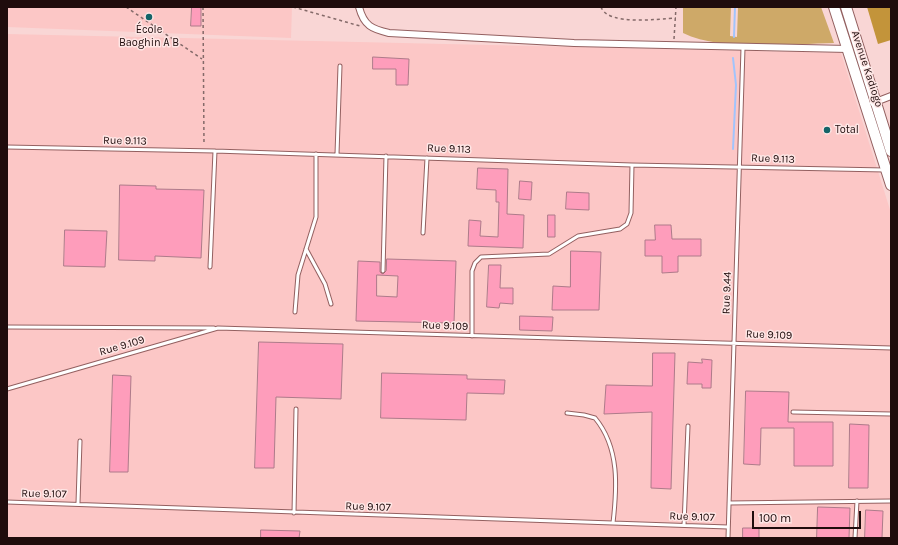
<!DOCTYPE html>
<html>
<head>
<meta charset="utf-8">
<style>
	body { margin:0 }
	#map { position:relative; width:898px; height:545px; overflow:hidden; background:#f9d6d5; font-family:Karla,sans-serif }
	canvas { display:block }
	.frame { position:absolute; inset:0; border:8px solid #1f0c0c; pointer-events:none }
	.scale { position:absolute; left:752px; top:511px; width:109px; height:18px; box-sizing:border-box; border:2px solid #1f0c0c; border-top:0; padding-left:5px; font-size:12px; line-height:14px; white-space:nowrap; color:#1f0c0c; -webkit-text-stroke:3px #fee6e5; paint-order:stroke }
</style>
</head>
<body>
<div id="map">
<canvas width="898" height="545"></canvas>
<div class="frame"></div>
<div class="scale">100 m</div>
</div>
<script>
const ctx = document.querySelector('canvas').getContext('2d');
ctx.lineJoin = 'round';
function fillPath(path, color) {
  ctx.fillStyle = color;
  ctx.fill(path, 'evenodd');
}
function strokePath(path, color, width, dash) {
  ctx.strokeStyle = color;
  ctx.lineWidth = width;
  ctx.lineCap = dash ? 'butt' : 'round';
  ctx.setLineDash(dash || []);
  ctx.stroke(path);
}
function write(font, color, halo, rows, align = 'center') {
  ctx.font = font + ' Karla,sans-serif';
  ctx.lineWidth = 3;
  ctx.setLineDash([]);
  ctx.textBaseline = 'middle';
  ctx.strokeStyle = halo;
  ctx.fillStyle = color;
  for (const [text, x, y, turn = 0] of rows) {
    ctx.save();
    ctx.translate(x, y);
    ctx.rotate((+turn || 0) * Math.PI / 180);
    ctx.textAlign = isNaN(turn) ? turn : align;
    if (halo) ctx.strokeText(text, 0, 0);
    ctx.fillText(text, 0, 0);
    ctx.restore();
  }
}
const built = new Path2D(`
	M 7,7 L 292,7 L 291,38 L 7,27 Z
	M 7,34 L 841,53 L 891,213 L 891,538 L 7,538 Z`);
const green = new Path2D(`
	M 683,7 L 731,7 L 730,36 L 737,37 L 738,7 L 821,7 L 834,43 C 790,44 722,52 683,33 Z`);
const forest = new Path2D(`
	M 867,7 L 891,7 L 891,40 L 878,44 Z`);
const stream = new Path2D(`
	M 734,37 L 735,7
	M 733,58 L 736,85 L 733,149`);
const building = new Path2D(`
	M 192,7 L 201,7 L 201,26 L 191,26 Z
	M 373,57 L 409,59 L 408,85 L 396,85 L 396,69 L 373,69 Z
	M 478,168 L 508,169 L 507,214 L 524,215 L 523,248 L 468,246 L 469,220 L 481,221 L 480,236 L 498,237 L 499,202 L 496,202 L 496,190 L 477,189 Z
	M 520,181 L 532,182 L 531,200 L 519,199 Z
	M 120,185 L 156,186 L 156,189 L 204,190 L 201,258 L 155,256 L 155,261 L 119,260 Z
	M 567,192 L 589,193 L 589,210 L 566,209 Z
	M 548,215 L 555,215 L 555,237 L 548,237 Z
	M 655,225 L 671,225 L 672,239 L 701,239 L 701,256 L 678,256 L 678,272 L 662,273 L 662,256 L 645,256 L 645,240 L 655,240 Z
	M 65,230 L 107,231 L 105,267 L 64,266 Z
	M 571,251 L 601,252 L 599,310 L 552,310 L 553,286 L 570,287 Z
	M 387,259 L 456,261 L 454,323 L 356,321 L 358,261 L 380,262 L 380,272 L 383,274 L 386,271 ZM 377,275 L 398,276 L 397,297 L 377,296 Z
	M 489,265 L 501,265 L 500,288 L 513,288 L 513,304 L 500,303 L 499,308 L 487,307 Z
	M 520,316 L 553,317 L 552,331 L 520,330 Z
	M 259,342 L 343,344 L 341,399 L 276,397 L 274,468 L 255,468 Z
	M 653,353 L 675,353 L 671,489 L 651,488 L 652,412 L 604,414 L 606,385 L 652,386 Z
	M 702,359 L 712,360 L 711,388 L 702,388 L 702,384 L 687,384 L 688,362 L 702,363 Z
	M 382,373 L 467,375 L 467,379 L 505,380 L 504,394 L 467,393 L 466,420 L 381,418 Z
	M 113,375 L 131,376 L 128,472 L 110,472 Z
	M 746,391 L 789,392 L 788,422 L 833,422 L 833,466 L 794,466 L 794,428 L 761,428 L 760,465 L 744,464 Z
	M 850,424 L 869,425 L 868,488 L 849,488 Z
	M 818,507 L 850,508 L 849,538 L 817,538 Z
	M 866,510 L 883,511 L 882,538 L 865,538 Z
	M 743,528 L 759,528 L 759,538 L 743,538 Z
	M 261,530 L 300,531 L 299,538 L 261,538 Z`);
const path = new Path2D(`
	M 126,7 L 202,59
	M 203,7 L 204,145
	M 293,7 L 360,26
	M 601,7 C 608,26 658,19 676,18
	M 674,39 L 676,7`);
const service = new Path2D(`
	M 7,147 L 215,151 L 632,165 L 885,170
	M 337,154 L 340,66
	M 423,233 L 427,158
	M 306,249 L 325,284 L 331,304
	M 210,267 L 215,151
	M 383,271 L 386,156
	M 295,312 L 298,275 L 316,217 L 316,154
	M 7,327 L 214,328
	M 472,336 L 472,271 L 475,263 L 481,257 L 549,254 L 578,236 L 620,229 L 627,224 L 631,213 L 632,165
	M 7,389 L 218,328 L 891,348
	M 793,412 L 891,414
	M 567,413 L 584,415 L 595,418 C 620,448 617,488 613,523
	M 7,502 L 728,527
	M 78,503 L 80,441
	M 729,503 L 891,501
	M 294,513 L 296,409
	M 684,525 L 688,426
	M 728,538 L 743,48
	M 855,538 L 857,501`);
const minor = new Path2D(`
	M 359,7 C 364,26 372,29 389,33 L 574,43 L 848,49
	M 873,103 L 891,96`);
const trunk = new Path2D(`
	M 834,7 L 891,185
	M 846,7 L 891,151`);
const markers = [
	[149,17,4,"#146468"],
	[827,130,4,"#146468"]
];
const poiNames = [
	["École",149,30],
	["Baoghin A B",149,43],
	["Total",835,130,"left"]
];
const streetNames = [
	["Avenue Kadiogo",867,69,72],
	["Rue 9.113",125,141,1],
	["Rue 9.113",449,149,2],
	["Rue 9.113",773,159,2],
	["Rue 9.44",727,293,-88],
	["Rue 9.109",445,326,2],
	["Rue 9.109",769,335,2],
	["Rue 9.109",122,346,-16],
	["Rue 9.107",44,494,1],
	["Rue 9.107",368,507,2],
	["Rue 9.107",692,517,2]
];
fillPath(built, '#fcc7c6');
fillPath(green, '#cea968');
fillPath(forest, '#c3943a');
strokePath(stream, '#a1c4fd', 2);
fillPath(building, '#fe9dbb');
strokePath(building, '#ae7b8a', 1);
strokePath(service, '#936060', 5);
strokePath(minor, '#936060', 8);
strokePath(trunk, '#936060', 12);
strokePath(path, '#846a69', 1.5, [3, 3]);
strokePath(service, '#fff', 3);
strokePath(minor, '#fff', 6);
strokePath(trunk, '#fff', 10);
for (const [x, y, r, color] of markers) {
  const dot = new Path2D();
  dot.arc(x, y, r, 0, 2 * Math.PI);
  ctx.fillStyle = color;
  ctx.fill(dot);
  strokePath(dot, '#fee6e5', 1.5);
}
write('11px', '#1f0c0c', '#fee6e5', poiNames);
write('11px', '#1f0c0c', '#fee6e5', streetNames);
</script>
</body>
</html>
